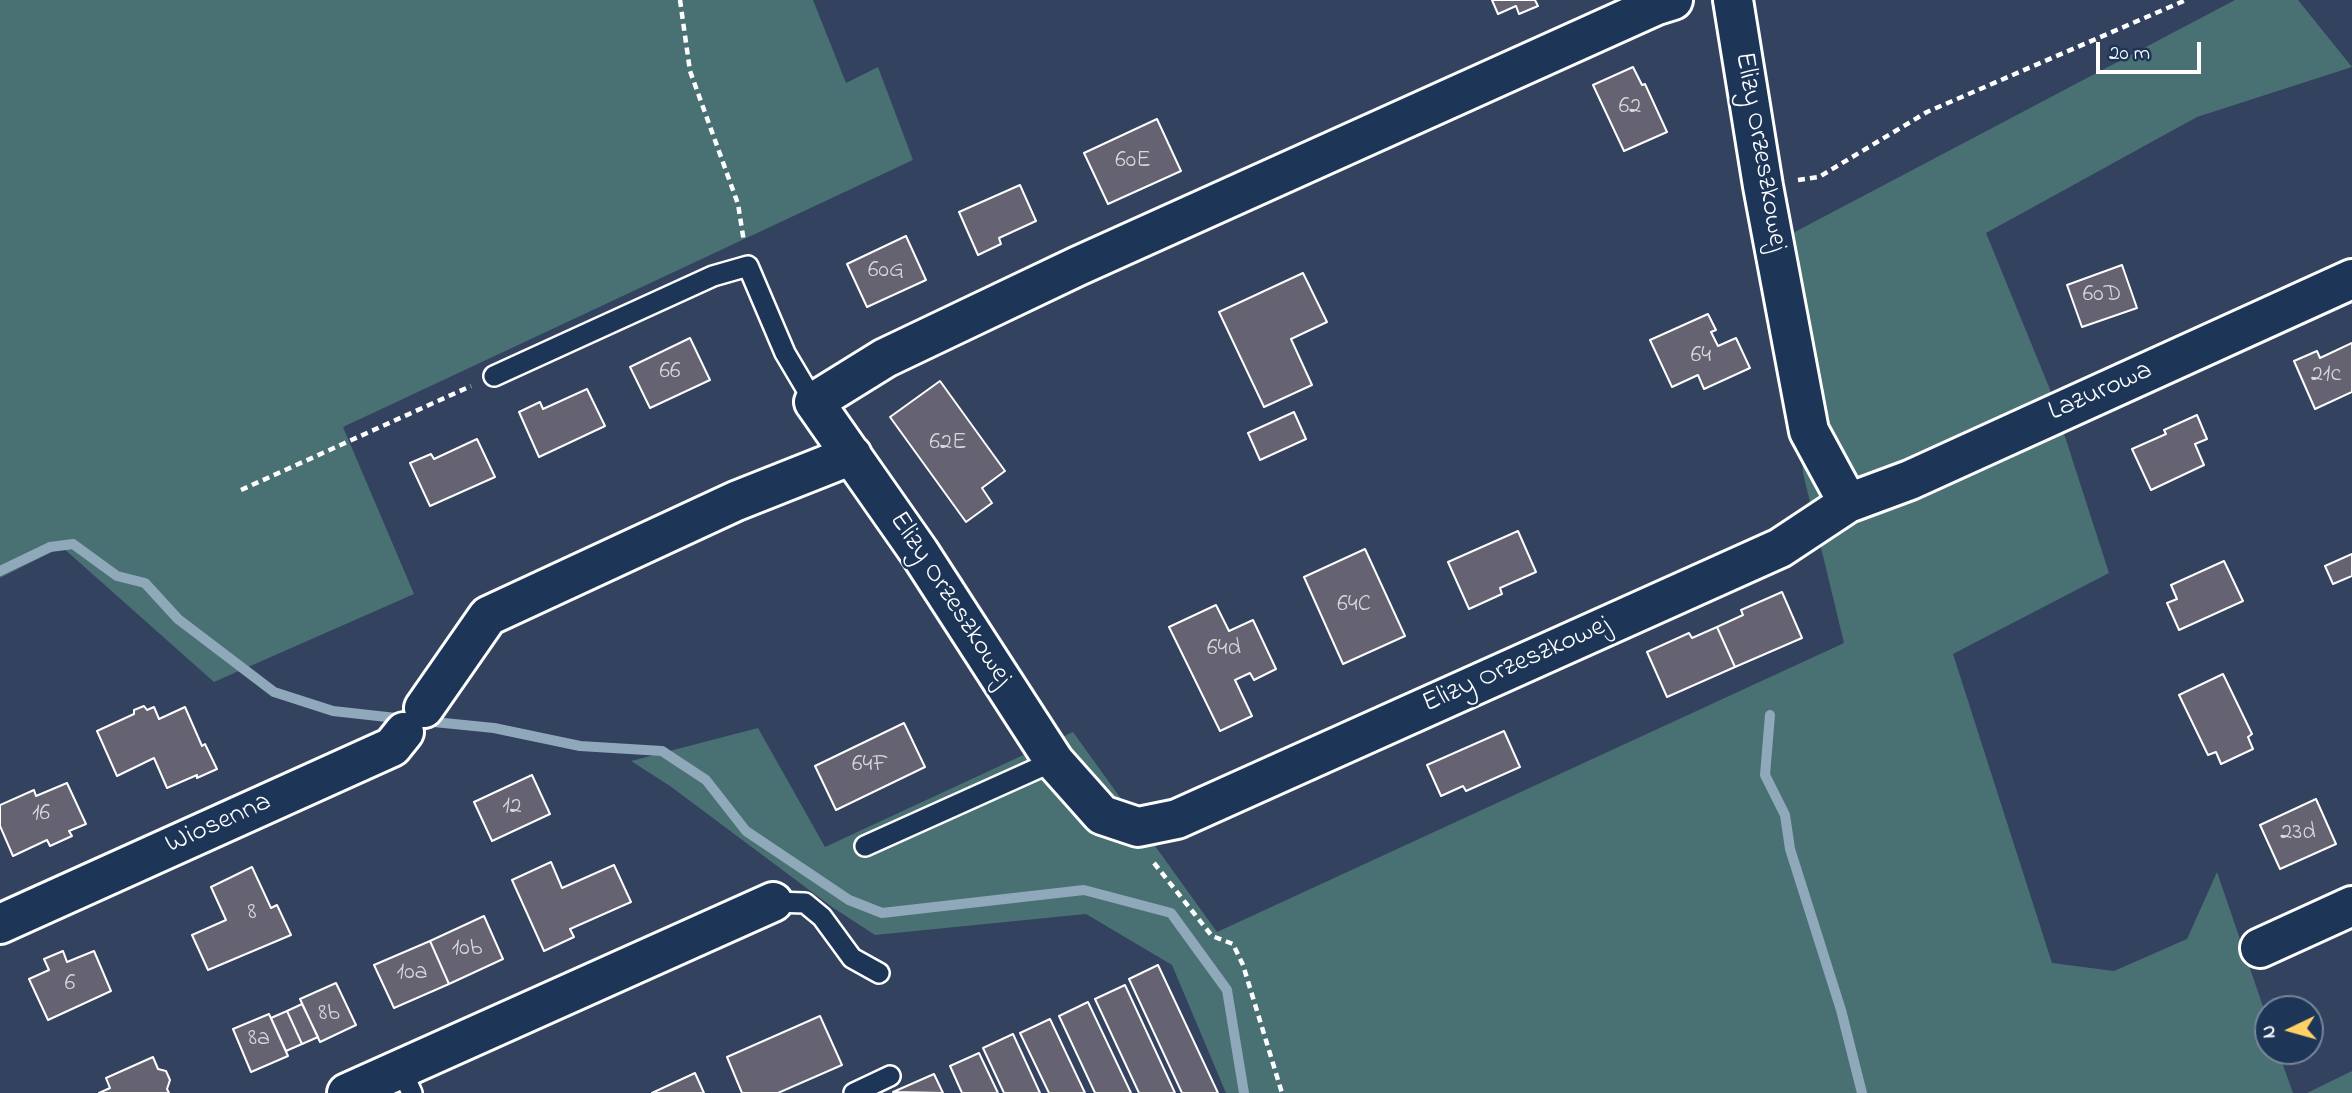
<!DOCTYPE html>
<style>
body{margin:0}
#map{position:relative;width:2352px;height:1093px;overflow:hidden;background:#33425f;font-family:"Indie Flower",sans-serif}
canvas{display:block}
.north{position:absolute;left:2254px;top:995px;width:70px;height:70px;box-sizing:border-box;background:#1d3557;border:2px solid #77869a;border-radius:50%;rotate:265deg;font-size:19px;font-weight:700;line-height:28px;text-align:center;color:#fff}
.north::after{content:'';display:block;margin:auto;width:24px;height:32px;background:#ffd166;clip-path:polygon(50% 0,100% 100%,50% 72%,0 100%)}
.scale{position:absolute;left:2096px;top:42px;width:105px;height:32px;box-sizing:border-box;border:4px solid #fff;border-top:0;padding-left:9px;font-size:21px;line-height:24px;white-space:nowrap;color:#fff;-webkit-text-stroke:5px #1d3557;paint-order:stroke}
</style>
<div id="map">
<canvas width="2352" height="1093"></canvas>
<div class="north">N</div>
<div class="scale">20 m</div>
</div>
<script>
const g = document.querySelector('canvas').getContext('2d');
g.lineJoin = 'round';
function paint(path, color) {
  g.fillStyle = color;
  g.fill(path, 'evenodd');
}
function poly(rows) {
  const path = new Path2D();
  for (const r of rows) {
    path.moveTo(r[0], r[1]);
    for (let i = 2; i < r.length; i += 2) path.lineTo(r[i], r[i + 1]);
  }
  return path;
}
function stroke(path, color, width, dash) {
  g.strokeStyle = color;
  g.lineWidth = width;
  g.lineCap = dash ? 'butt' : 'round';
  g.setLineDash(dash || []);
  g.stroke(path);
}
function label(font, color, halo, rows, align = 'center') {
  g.font = font + ' "Indie Flower",sans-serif';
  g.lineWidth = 5;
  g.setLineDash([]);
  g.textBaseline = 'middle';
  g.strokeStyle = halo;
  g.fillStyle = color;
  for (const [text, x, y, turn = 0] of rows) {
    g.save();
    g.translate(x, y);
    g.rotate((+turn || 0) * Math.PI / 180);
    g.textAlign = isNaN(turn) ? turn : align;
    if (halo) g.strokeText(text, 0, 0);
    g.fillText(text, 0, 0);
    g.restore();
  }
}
const green = poly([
 [0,0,813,0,846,83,878,67,913,160,343,427,414,594,214,682,62,547,0,578],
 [2235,0,2298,0,2352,67,2197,117,1986,233,2049,387,2109,573,1953,654,2052,963,2114,971,2187,939,2217,872,2268,1021,2268,1051,2278,1051,2293,1093,1226,1093,1172,965,1086,914,875,935,832,907,670,786,631,761,758,728,825,847,1073,732,1217,932,1844,643,1803,473,1791,234],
 [2352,1071,2352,1093,2307,1093]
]);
const stream = poly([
 [0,571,50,547,73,544,117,576,145,583,178,619,274,692,333,711,405,719],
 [1770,715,1765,775,1785,815,1790,849,1841,1010,1862,1093],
 [424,721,494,728,580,746,662,751,706,780,746,831,849,900,882,913,1084,890,1171,913,1227,990,1244,1093]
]);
const building = poly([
 [1492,0,1535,0,1538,6,1519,14,1516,6,1498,14,1492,0],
 [1633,67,1642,85,1645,84,1667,132,1624,151,1593,85,1633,67],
 [1157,119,1181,171,1108,204,1084,153,1157,119],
 [1020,185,1036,221,999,238,1001,244,978,255,959,212,1020,185],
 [906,236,926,280,867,307,847,264,906,236],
 [2122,265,2137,308,2082,327,2067,285,2122,265],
 [1303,273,1327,322,1291,339,1312,385,1264,407,1219,312,1303,273],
 [1708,314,1716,330,1711,332,1718,346,1736,338,1750,368,1704,389,1698,375,1672,387,1650,340,1708,314],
 [690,338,710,380,650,408,630,367,690,338],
 [2352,343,2352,392,2315,409,2294,361,2317,351,2320,358,2352,343],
 [940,381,1005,471,982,488,992,503,966,522,890,417,940,381],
 [587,389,605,426,539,457,519,412,540,402,543,409,587,389],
 [1294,412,1306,439,1260,460,1248,433,1294,412],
 [2197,415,2207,439,2195,444,2204,465,2151,490,2132,449,2166,434,2164,430,2197,415],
 [477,439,495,477,430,506,410,463,431,454,434,459,477,439],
 [1518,531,1536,572,1500,588,1502,594,1469,609,1448,562,1518,531],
 [1365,549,1405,636,1343,664,1304,577,1365,549],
 [2352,554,2352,576,2333,584,2325,566,2352,554],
 [2224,561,2243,601,2179,630,2167,603,2177,599,2171,585,2224,561],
 [1782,592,1802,638,1735,667,1717,627,1743,615,1741,610,1782,592],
 [1216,605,1229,631,1253,620,1276,669,1254,680,1250,673,1235,680,1252,716,1220,731,1169,627,1216,605],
 [1717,627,1735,667,1667,697,1647,652,1689,633,1692,638,1717,627],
 [2223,674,2252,734,2248,737,2253,749,2221,764,2216,752,2208,755,2179,695,2223,674],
 [144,706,147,710,154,707,159,719,185,707,202,746,205,744,217,769,197,778,197,775,167,788,154,758,117,776,97,731,134,714,134,710,144,706],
 [904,723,925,767,836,810,815,766,904,723],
 [1504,731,1520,767,1466,791,1463,786,1441,796,1427,765,1504,731],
 [532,775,550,814,492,841,474,802,532,775],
 [67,783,86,824,69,831,72,836,50,846,47,840,13,856,0,826,0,805,34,790,36,796,67,783],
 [2316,799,2336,844,2280,869,2260,825,2316,799],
 [551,862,562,888,614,865,631,902,570,929,574,937,544,951,512,880,551,862],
 [252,867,271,908,277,905,291,935,208,970,192,935,226,920,211,887,252,867],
 [484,916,503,959,449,984,430,941,484,916],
 [430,941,449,984,394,1008,374,965,430,941],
 [63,951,67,962,94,951,111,991,48,1020,29,979,49,970,44,959,63,951],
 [1158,965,1218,1093,1182,1093,1129,979,1158,965],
 [336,983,356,1025,320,1042,300,999,336,983],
 [1125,985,1175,1093,1139,1093,1095,999,1125,985],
 [1088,1002,1131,1093,1095,1093,1059,1016,1088,1002],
 [302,1004,318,1037,302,1044,287,1011,302,1004],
 [287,1011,302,1044,286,1051,271,1018,287,1011],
 [269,1014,288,1056,251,1072,233,1029,269,1014],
 [820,1016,842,1065,778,1093,742,1093,727,1057,820,1016],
 [1050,1019,1085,1093,1049,1093,1020,1033,1050,1019],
 [1013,1034,1040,1093,1004,1093,983,1048,1013,1034],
 [979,1053,998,1093,962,1093,950,1066,979,1053],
 [153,1057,158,1069,166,1071,170,1080,167,1089,169,1093,99,1093,110,1088,106,1078,153,1057],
 [695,1073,704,1093,652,1093,695,1073],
 [934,1074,943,1093,893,1092,934,1074]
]);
const path = poly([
 [680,0,690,71,738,204,744,242],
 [1798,180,1819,177,1927,112,2186,0],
 [241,490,471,386],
 [1154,863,1212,936,1233,944,1243,965,1282,1093]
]);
const service = poly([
 [494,376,713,276,748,266,785,353,814,402],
 [865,846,1054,761],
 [773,902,805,903,822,917,852,958,879,973],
 [401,1069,412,1093],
 [854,1093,890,1076]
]);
const minor = poly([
 [1673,0,1657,5,1078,266,885,358,814,402,919,552,1054,761,1102,815,1138,827,1177,819,1780,548,1848,503,1910,480,2352,279],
 [1733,0,1763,186,1809,431,1848,503],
 [424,708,488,616,736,501,852,455],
 [0,924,392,747,404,732],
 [2260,948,2352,906],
 [347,1093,773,902]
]);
const numberNames = [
 ["62",1630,108],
 ["60E",1133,162],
 ["60G",886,272],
 ["60D",2102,296],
 ["64",1701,357],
 ["66",670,373],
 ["21c",2326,376],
 ["62E",948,444],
 ["64C",1354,606],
 ["64d",1224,650],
 ["64F",870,766],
 ["12",512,808],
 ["16",41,815],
 ["23d",2298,834],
 ["8",252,914],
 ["10b",467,950],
 ["10a",412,974],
 ["6",70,985],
 ["8b",329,1015],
 ["8a",259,1040]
];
const streetNames = [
 ["Elizy Orzeszkowej",1759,152,80],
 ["Lazurowa",2101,393,-24],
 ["Elizy Orzeszkowej",949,600,57],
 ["Elizy Orzeszkowej",1517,666,-24],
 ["Wiosenna",219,825,-24]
];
paint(green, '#497073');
stroke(stream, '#8fa8ba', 10);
paint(building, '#656271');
stroke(building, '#fff', 2);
stroke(service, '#fff', 24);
stroke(minor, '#fff', 44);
stroke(path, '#fff', 4.5, [7, 5]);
stroke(service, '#1d3557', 19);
stroke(minor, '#1d3557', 38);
label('24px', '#d8d8dc', null, numberNames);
label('28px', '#fff', '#1d3557', streetNames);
</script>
